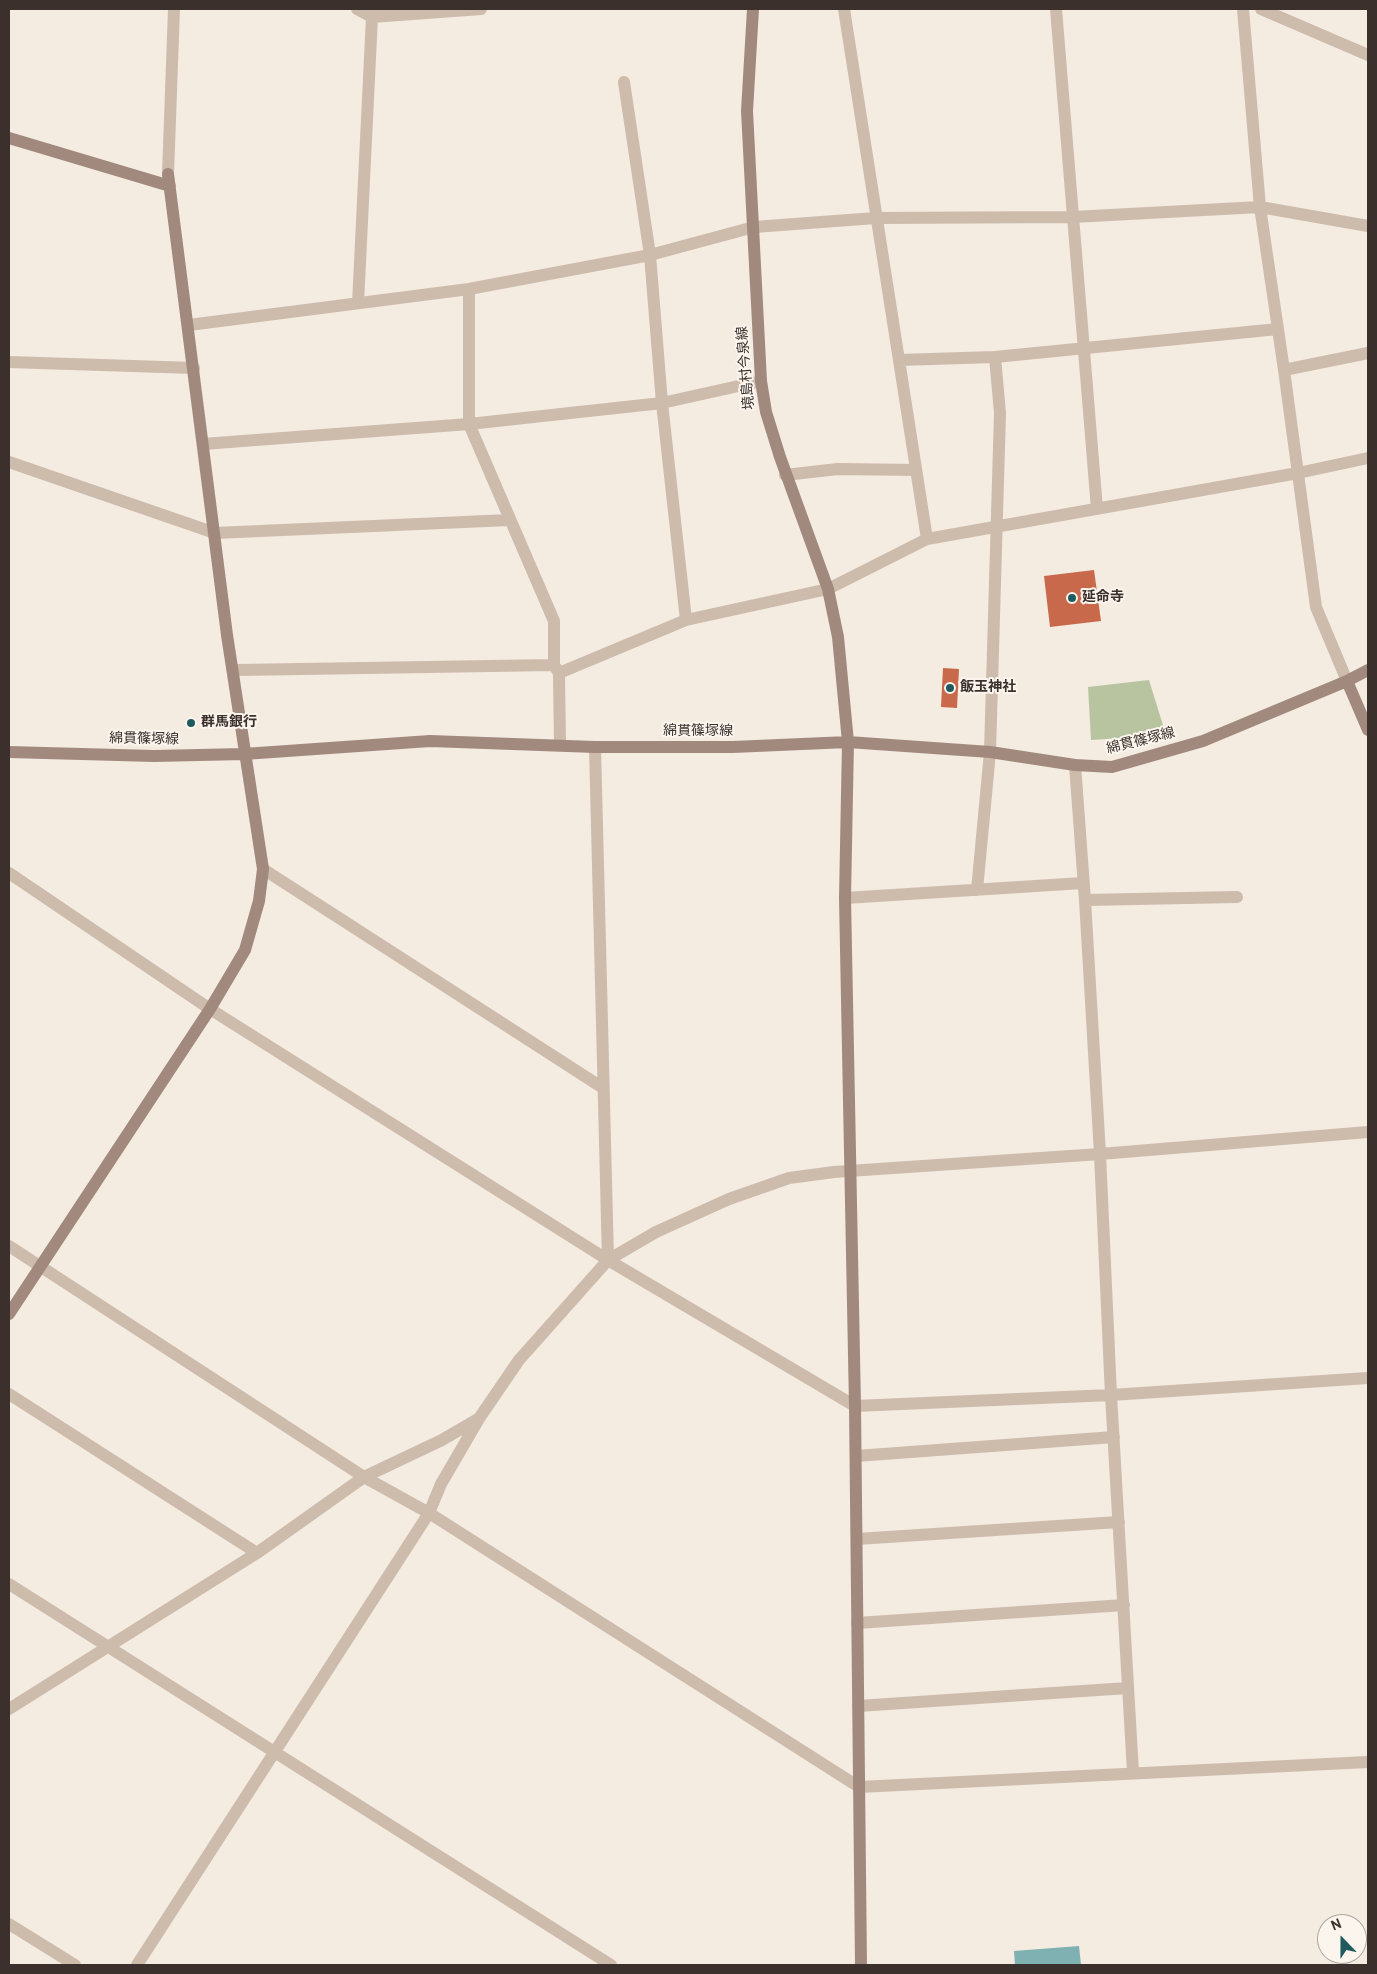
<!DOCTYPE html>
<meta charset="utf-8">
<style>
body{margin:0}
#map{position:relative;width:1377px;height:1974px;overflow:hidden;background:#f4ebe1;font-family:Overpass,sans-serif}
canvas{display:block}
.frame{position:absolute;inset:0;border:10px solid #3b302b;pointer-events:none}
.north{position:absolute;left:1317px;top:1914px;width:50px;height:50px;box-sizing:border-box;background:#fbf5ee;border:1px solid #aea6a0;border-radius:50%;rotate:338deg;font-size:14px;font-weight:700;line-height:20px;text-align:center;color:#3b302b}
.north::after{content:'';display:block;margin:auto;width:18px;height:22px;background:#1f5a5e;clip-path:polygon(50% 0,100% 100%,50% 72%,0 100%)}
</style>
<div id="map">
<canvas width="1377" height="1974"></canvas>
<div class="frame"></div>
<div class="north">N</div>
</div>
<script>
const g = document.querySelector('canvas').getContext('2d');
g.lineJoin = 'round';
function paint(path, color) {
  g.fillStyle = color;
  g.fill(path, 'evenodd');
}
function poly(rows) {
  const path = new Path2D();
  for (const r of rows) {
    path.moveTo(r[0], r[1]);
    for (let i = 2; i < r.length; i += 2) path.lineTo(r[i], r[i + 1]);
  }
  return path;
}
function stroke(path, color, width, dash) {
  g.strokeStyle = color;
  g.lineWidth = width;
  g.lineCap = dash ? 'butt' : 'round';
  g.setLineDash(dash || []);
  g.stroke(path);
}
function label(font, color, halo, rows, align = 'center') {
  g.font = font + ' Overpass,"Noto Sans JP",sans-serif';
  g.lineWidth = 4;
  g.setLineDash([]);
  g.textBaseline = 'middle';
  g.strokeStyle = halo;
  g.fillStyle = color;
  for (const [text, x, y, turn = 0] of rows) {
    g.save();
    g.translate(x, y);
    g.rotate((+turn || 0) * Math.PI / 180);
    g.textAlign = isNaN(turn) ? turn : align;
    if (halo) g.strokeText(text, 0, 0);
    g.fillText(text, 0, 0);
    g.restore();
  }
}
const green = poly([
 [1149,680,1166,735,1091,740,1088,687]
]);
const water = poly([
 [1079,1946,1081,1965,1015,1965,1014,1951]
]);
const building = poly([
 [1094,570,1101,621,1050,627,1044,576],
 [943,668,959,669,957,708,941,707]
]);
const street = poly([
 [357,9,372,17,481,9],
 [844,9,927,539],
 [1056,9,1097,509],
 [1243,9,1260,207,1284,370,1316,607,1347,681],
 [1261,9,1368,55],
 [624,82,650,255,662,403,686,620],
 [168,174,174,9],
 [469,289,469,424,554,621,554,665,559,673,560,745],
 [358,303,372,17,377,9],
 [189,325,469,289,650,255,754,227,876,218,1073,217,1260,207,1368,226],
 [899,360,995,357,1278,329],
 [9,362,194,368],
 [1284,370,1368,353],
 [203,444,469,424,662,403,761,381],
 [9,462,215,533,509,520],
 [785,475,838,469,916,470],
 [238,670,554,665],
 [559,673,686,620,828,589,927,539,1298,473,1368,458],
 [595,747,608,1260],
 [1075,765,1085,900,1100,1154,1111,1395,1133,1772],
 [263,869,603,1088],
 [9,873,210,1009,608,1260,855,1406,1111,1395,1368,1378],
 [977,890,990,752,1000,413,995,357],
 [845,898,1083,883],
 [1085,900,1237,897],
 [9,1246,364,1477,429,1513,859,1787,1368,1762],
 [9,1394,257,1553],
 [856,1456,1114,1437],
 [857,1539,1119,1522],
 [9,1584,611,1965],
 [857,1623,1124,1605],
 [858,1706,1128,1688],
 [9,1709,257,1553,364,1477,442,1440,478,1419],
 [9,1924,75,1965],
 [137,1965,429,1513,441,1484,480,1417,519,1360,608,1260,656,1232,729,1199,789,1178,834,1172,1100,1154,1368,1132]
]);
const secondary = poly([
 [753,9,747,111,761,381,766,412,780,457,828,589,838,637,848,742,845,898,855,1406,861,1965],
 [9,138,170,186],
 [1347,681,1368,730],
 [9,752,154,756,244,754,430,741,595,747,733,747,848,742,990,752,1075,765,1112,767,1203,741,1347,681,1368,670],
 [9,1314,210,1009,245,950,259,901,263,869,227,635,168,174]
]);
const markers = [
 [1072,598,5,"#1f5a5e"],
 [950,688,5,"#1f5a5e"],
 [191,723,5,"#1f5a5e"]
];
const streetNames = [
 ["境島村今泉線",747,368,-95],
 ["綿貫篠塚線",698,732],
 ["綿貫篠塚線",144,740,1],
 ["綿貫篠塚線",1141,742,-14]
];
const poiNames = [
 ["延命寺",1082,598],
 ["飯玉神社",960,688],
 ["群馬銀行",201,723]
];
paint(green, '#b8c4a0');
paint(water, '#7fb0b2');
paint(building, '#c8694b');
stroke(street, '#cdbbac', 12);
stroke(secondary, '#a18a7d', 12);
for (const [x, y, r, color] of markers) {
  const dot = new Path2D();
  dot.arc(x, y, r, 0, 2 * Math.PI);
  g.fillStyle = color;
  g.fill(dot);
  stroke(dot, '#fbf5ee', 2);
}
label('14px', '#3b302b', '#fbf5ee', streetNames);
label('bold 14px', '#3b302b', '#fbf5ee', poiNames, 'left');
</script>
